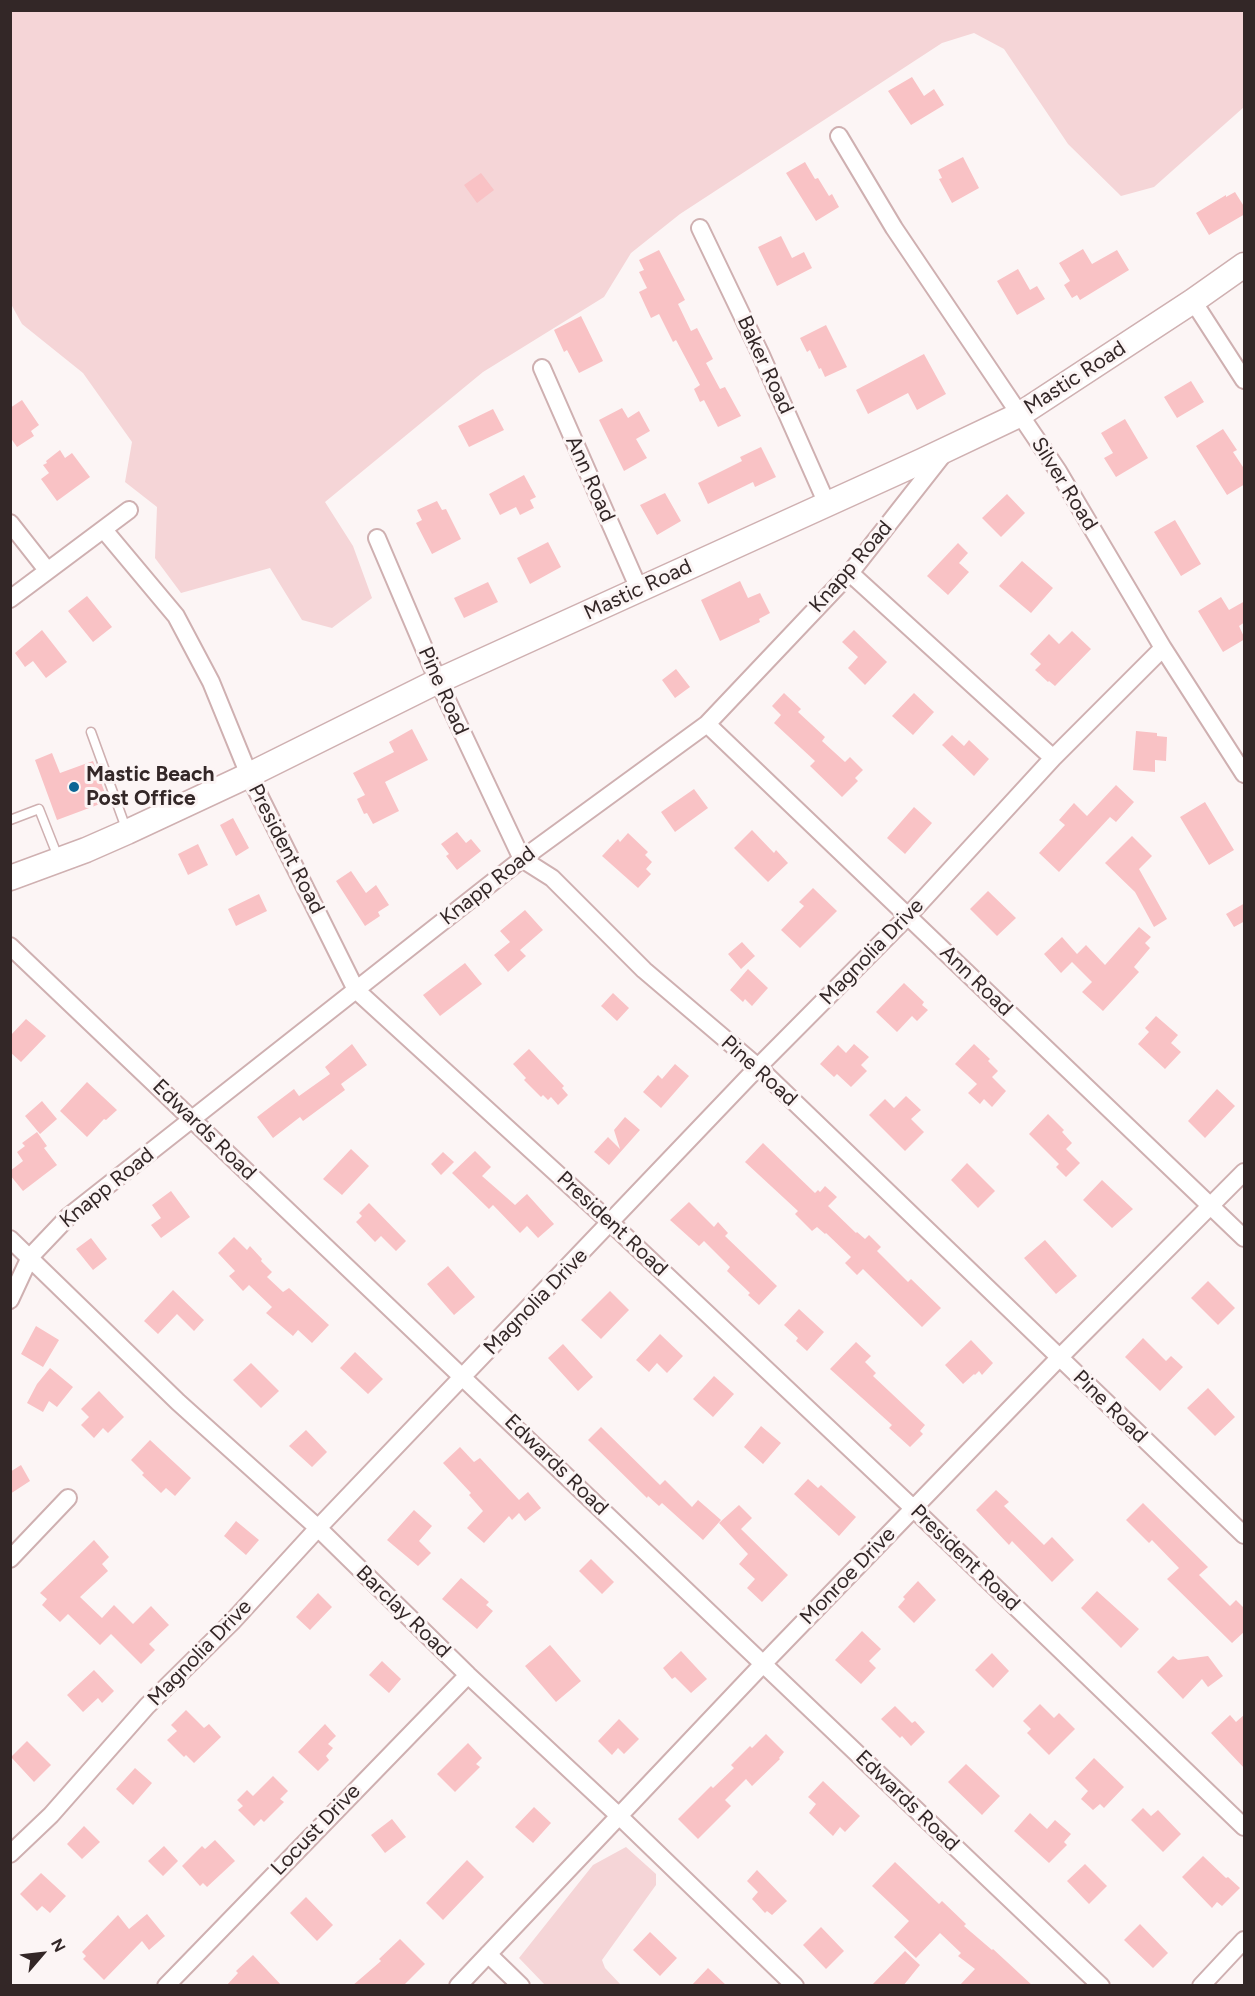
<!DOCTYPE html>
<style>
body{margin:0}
#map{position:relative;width:1255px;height:1996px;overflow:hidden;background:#fcf5f5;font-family:Figtree,sans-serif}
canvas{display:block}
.frame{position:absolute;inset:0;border:12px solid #332727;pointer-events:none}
.north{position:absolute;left:12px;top:1924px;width:60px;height:60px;-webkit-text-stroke:4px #fcf5f5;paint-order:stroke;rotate:62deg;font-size:16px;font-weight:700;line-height:24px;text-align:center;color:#332727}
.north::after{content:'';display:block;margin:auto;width:21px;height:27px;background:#332727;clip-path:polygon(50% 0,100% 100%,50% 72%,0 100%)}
</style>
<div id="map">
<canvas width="1255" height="1996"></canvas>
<div class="frame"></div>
<div class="north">N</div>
</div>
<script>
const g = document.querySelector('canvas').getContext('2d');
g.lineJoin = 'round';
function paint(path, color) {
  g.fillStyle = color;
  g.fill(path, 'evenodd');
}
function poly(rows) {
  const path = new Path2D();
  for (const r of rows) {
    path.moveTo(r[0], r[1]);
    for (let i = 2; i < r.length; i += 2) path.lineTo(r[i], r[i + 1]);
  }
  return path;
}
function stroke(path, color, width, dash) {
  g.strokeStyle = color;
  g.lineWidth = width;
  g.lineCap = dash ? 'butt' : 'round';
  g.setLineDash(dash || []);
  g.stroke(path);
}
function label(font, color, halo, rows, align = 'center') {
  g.font = font + ' Figtree,sans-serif';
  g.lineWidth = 6;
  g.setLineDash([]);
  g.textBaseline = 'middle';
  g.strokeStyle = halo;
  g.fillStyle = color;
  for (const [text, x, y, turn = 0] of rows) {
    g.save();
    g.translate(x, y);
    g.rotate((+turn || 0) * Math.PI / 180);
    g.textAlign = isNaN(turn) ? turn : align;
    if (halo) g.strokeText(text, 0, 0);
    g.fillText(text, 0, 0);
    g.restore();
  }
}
const green = poly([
 [10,11,1244,11,1244,107,1154,187,1121,196,1068,144,1004,49,974,33,942,43,680,214,631,253,604,297,483,372,325,502,353,546,372,598,332,628,302,620,270,568,181,593,155,558,157,507,125,482,132,442,83,373,22,324,11,304],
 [626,1847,656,1874,656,1885,602,1960,605,1968,621,1985,545,1985,519,1958,593,1865]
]);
const building = poly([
 [912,77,924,96,934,89,944,105,911,125,888,91],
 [963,157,979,188,952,203,939,179,942,178,938,170],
 [805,162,815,179,818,178,829,196,832,194,839,207,816,221,786,173],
 [481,173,494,190,477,203,464,185],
 [1235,192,1245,208,1245,214,1209,235,1196,213,1226,195,1226,197],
 [781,236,792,258,804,252,812,268,777,286,758,247],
 [1083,249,1092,264,1117,250,1129,270,1080,300,1077,295,1072,298,1064,285,1070,281,1059,263],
 [659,250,685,300,678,304,691,331,697,328,713,359,706,363,720,389,725,387,741,416,718,427,704,400,700,402,694,389,700,385,676,340,673,342,659,314,651,318,639,292,647,288,639,272,644,270,639,260],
 [1018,269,1030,290,1037,286,1045,299,1017,315,997,281],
 [581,316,603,361,579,373,567,350,564,352,554,330],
 [826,325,847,367,825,377,821,368,819,369,810,350,807,352,800,338],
 [924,354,946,394,917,410,908,393,868,414,856,390],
 [1191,381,1204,402,1177,418,1164,397],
 [22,400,39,425,31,431,34,436,17,447,10,437,10,408],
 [622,408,628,418,639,411,650,431,636,439,647,458,624,471,599,420],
 [493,409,504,430,469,447,458,426],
 [1125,419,1148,458,1116,477,1104,458,1113,453,1101,433],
 [1223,429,1237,450,1233,452,1245,470,1245,484,1227,495,1196,446],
 [761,447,776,477,755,487,753,482,708,504,698,483,742,461,740,457],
 [60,450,65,458,72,453,90,477,57,501,41,479,49,473,43,465,47,463,46,461],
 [524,475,536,497,530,500,534,508,520,515,516,507,500,515,489,494],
 [665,493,681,521,657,535,640,505],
 [1007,494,1025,513,1001,537,982,518],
 [437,501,442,510,446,509,461,539,432,554,416,523,422,520,417,510],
 [1175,520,1201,564,1181,576,1154,532],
 [548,542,561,567,530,584,517,558],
 [958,543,968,553,959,563,969,572,948,595,927,576],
 [1022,561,1053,588,1031,613,999,586],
 [740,581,748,598,760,593,770,613,759,619,760,622,720,641,701,600],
 [488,582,498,602,464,618,454,598],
 [87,596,112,627,93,642,68,611],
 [1221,597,1229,610,1245,601,1245,622,1239,626,1245,639,1223,652,1198,611],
 [42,630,67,662,46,678,33,661,25,667,15,653],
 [854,630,887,662,865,685,848,668,858,657,842,642],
 [1072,631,1091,649,1055,686,1049,681,1048,682,1035,670,1041,664,1030,654,1049,634,1059,644],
 [676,669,690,687,675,698,662,680],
 [784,693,801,709,798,712,825,737,822,741,845,762,850,757,863,770,855,778,858,781,842,797,810,766,815,761,774,723,781,715,772,706],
 [914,693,934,712,913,735,892,716],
 [412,729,428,760,385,782,399,811,373,824,367,813,364,814,357,799,365,795,353,773,394,752,389,742],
 [1136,731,1157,733,1157,736,1167,737,1166,761,1155,760,1155,772,1133,770],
 [952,735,964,746,969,740,989,759,974,776,942,745],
 [52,753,60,773,93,761,108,801,57,820,35,760],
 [1116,785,1134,802,1116,822,1110,817,1059,872,1039,853,1065,825,1059,820,1074,803,1087,816],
 [694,789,708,808,675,832,661,812],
 [1205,802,1234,850,1209,865,1180,817],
 [914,807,932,823,905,854,887,838],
 [233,818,249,848,236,856,220,825],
 [752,830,774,853,776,850,788,863,768,882,734,848],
 [457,832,466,843,471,839,481,851,457,870,446,856,449,854,441,844],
 [628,833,648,852,645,855,652,862,646,869,651,874,638,888,602,856,618,839,620,842],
 [1132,836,1152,856,1139,869,1167,919,1154,927,1135,892,1105,863],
 [198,844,208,865,188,875,178,854],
 [351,871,366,893,376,885,389,905,378,912,380,916,365,926,336,881],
 [813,888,837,911,800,948,781,930,804,906,799,902],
 [988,891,1016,918,997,936,970,909],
 [259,894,267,911,236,926,228,909],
 [1245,903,1245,921,1234,927,1226,914],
 [525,910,543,930,520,950,526,956,508,972,494,955,510,942,500,931],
 [1139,927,1151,937,1145,943,1150,948,1134,967,1139,972,1103,1011,1082,992,1092,982,1072,962,1061,973,1044,954,1062,937,1077,954,1086,945,1105,965],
 [742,942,755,956,741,969,728,954],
 [465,963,482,984,440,1016,423,995],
 [748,969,768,988,752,1006,745,999,743,1002,730,990],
 [904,983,924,1002,922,1005,928,1010,917,1021,912,1016,897,1032,876,1012],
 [613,993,629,1008,617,1021,601,1006],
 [1156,1016,1178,1035,1171,1043,1181,1052,1165,1069,1138,1044,1149,1032,1145,1028],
 [26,1019,46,1036,21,1062,10,1052,10,1036],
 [352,1044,367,1065,341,1084,345,1090,303,1121,300,1117,273,1138,257,1117,294,1089,299,1096,330,1074,325,1067],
 [854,1044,869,1057,861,1065,867,1071,851,1087,837,1074,834,1077,820,1064,838,1045,846,1053],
 [974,1044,990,1059,988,1061,998,1071,992,1077,1006,1091,992,1107,984,1099,980,1104,968,1093,977,1084,955,1064],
 [529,1049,564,1086,562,1088,568,1095,558,1105,551,1097,548,1100,543,1095,541,1097,524,1080,526,1078,513,1064],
 [675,1064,689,1076,661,1108,643,1092,658,1075,662,1079],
 [87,1082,117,1110,106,1120,104,1119,87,1137,60,1111],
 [1217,1089,1235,1106,1205,1138,1188,1121],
 [906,1096,921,1110,911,1119,924,1132,905,1151,869,1115,885,1099,894,1108],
 [42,1101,57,1119,40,1134,25,1116],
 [1048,1114,1064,1130,1062,1132,1072,1143,1066,1149,1080,1163,1066,1177,1056,1167,1059,1164,1029,1134],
 [625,1117,640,1130,609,1165,594,1152,608,1137,620,1149,614,1130],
 [37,1132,47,1146,44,1148,57,1165,23,1191,10,1175,10,1171,23,1161,17,1152,25,1146,22,1143],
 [763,1143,815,1193,818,1190,820,1192,825,1186,837,1197,828,1206,856,1233,857,1232,865,1239,869,1235,881,1247,877,1251,908,1282,911,1279,941,1308,922,1327,863,1269,857,1275,845,1263,851,1257,826,1233,825,1234,817,1227,812,1231,795,1214,798,1211,745,1162],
 [351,1149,369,1166,342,1195,323,1179],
 [475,1151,491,1167,482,1176,515,1205,527,1194,554,1224,538,1238,527,1226,520,1233,493,1205,489,1209,452,1173],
 [443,1152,454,1162,441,1175,431,1164],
 [967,1163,995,1191,978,1208,951,1180],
 [1102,1180,1133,1209,1112,1228,1083,1200],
 [171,1191,190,1217,161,1238,151,1225,161,1218,152,1205],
 [689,1202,714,1227,718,1222,728,1233,725,1236,777,1286,759,1305,748,1295,750,1293,727,1271,730,1267,704,1241,699,1246,670,1220],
 [369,1203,406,1241,396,1251,381,1236,375,1242,356,1222,362,1216,359,1213],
 [234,1237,247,1250,250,1246,262,1259,261,1261,272,1272,267,1277,283,1292,289,1288,329,1325,312,1343,298,1330,293,1336,266,1313,272,1307,249,1285,243,1291,229,1276,235,1271,218,1253],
 [91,1238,107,1259,93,1270,76,1249],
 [1045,1240,1077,1276,1056,1294,1024,1258],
 [448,1266,475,1297,454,1315,427,1284],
 [1208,1281,1235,1308,1218,1325,1191,1298],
 [173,1290,204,1320,194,1331,177,1314,158,1334,144,1321],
 [610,1291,629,1310,601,1339,581,1320],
 [799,1309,824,1332,807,1351,796,1341,798,1338,784,1325],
 [36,1326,59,1340,43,1367,21,1354],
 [660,1334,683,1356,667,1373,657,1363,649,1372,636,1360],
 [1143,1338,1166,1361,1171,1356,1183,1367,1160,1391,1125,1357],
 [971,1340,993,1363,982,1375,979,1371,975,1375,974,1374,963,1384,945,1365],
 [856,1342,871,1356,865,1362,876,1373,873,1376,925,1425,920,1431,923,1434,910,1447,889,1428,892,1425,830,1369],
 [563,1344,593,1377,578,1391,548,1358],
 [355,1352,383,1379,368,1394,340,1368],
 [251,1363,279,1391,261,1408,233,1380],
 [50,1368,73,1387,57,1407,49,1401,43,1412,27,1403,37,1384],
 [714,1376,734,1394,713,1417,693,1399],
 [1208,1388,1235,1417,1215,1436,1187,1408],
 [99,1391,124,1417,108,1433,103,1428,94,1438,81,1425,89,1417,81,1409],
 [761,1426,781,1443,763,1464,744,1447],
 [601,1427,660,1485,665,1480,692,1507,698,1500,721,1520,703,1540,662,1503,659,1506,648,1496,647,1498,588,1440],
 [306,1430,327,1452,312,1467,289,1446],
 [150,1440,191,1478,175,1496,166,1488,161,1493,142,1475,144,1473,131,1460],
 [460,1447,474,1462,480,1458,519,1500,528,1492,541,1508,525,1521,519,1513,512,1520,509,1516,484,1543,467,1528,483,1511,469,1495,471,1493,443,1463],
 [21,1465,30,1481,10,1494,10,1472],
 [808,1479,818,1488,821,1485,856,1517,839,1536,794,1494],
 [996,1490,1009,1502,1004,1506,1044,1545,1052,1537,1074,1560,1052,1582,1012,1541,1009,1545,976,1510],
 [1143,1503,1208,1567,1199,1575,1230,1606,1236,1600,1245,1609,1245,1631,1232,1643,1167,1579,1179,1568,1152,1540,1149,1543,1126,1520],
 [739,1505,752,1518,741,1529,788,1575,762,1602,747,1588,755,1579,739,1564,748,1554,719,1523],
 [414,1510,432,1526,419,1541,431,1553,418,1566,387,1540],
 [236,1521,259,1540,246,1555,224,1536],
 [94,1540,109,1557,102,1564,108,1571,80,1597,102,1618,114,1605,133,1624,151,1606,169,1625,149,1644,155,1650,141,1664,111,1634,100,1645,68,1614,60,1622,42,1605,47,1599,40,1593],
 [591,1559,614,1582,602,1594,579,1571],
 [461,1578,489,1602,486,1605,493,1611,477,1629,442,1599],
 [918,1581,936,1600,914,1623,898,1607,905,1599,903,1597],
 [1097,1591,1139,1629,1121,1648,1081,1608],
 [318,1593,332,1607,310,1630,296,1617],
 [862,1631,881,1649,869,1661,876,1668,861,1684,835,1660],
 [550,1645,581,1681,556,1702,525,1666],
 [681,1651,707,1679,691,1693,675,1677,672,1679,663,1668],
 [992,1653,1009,1671,993,1688,975,1670],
 [1173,1656,1178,1660,1208,1656,1223,1676,1208,1687,1202,1679,1183,1699,1157,1672],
 [382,1661,401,1679,389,1693,369,1675],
 [94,1670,114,1691,102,1703,98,1698,83,1712,67,1695],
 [1040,1704,1054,1718,1059,1713,1075,1729,1049,1755,1027,1733,1031,1729,1023,1721],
 [895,1706,912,1723,915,1721,925,1732,911,1746,902,1736,900,1738,881,1719],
 [186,1710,204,1728,209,1724,221,1737,194,1763,186,1755,184,1757,167,1740,177,1731,171,1725],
 [1245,1714,1245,1769,1211,1733,1230,1715,1236,1722],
 [619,1719,639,1739,624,1754,618,1748,612,1755,598,1741],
 [325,1724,336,1736,328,1744,333,1748,326,1756,329,1760,318,1771,298,1752],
 [766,1734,784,1752,779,1758,780,1759,752,1786,746,1779,725,1800,731,1806,698,1839,678,1819,711,1786,713,1788,734,1768,731,1765,750,1746,752,1748],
 [27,1741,51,1765,34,1782,11,1757],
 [468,1743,482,1758,476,1764,480,1767,455,1792,437,1774],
 [1094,1758,1124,1787,1104,1808,1100,1804,1093,1810,1081,1799,1088,1791,1075,1778],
 [966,1764,1000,1796,982,1815,948,1782],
 [135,1768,152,1783,133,1805,116,1789],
 [273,1776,288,1791,280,1799,284,1802,264,1822,261,1819,254,1826,238,1810,243,1806,237,1800,247,1790,253,1796],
 [823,1781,860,1816,845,1832,840,1827,833,1836,809,1813,816,1804,808,1797],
 [534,1807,551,1823,533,1843,515,1827],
 [1143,1808,1151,1816,1158,1810,1181,1834,1163,1852,1131,1820],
 [1030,1813,1047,1829,1055,1820,1071,1834,1064,1842,1067,1845,1049,1863,1014,1831],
 [392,1819,406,1837,385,1853,371,1835],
 [84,1826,100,1842,82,1859,67,1844],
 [215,1840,235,1861,207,1887,203,1883,200,1886,182,1866,202,1846,205,1849],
 [164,1846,178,1861,163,1876,148,1861],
 [1203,1856,1226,1878,1228,1877,1240,1888,1222,1906,1217,1902,1212,1908,1182,1877],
 [467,1860,484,1877,443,1920,426,1903],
 [895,1862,939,1904,942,1901,966,1924,964,1926,992,1950,993,1949,1033,1986,959,1986,975,1969,958,1956,961,1953,940,1933,916,1958,894,1937,909,1921,872,1886],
 [1085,1864,1107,1886,1089,1904,1067,1881],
 [757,1870,787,1901,772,1915,767,1911,765,1913,752,1899,758,1892,747,1881],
 [41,1873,66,1896,50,1913,42,1906,37,1911,20,1894],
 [306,1897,333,1925,317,1941,290,1913],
 [147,1914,165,1936,149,1950,142,1941,104,1980,83,1959,86,1956,82,1952,118,1915,129,1929],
 [1140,1924,1168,1953,1153,1968,1124,1940],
 [821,1927,844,1951,826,1969,803,1945],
 [650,1932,677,1958,660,1976,633,1950],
 [400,1939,425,1964,403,1986,352,1986,381,1961,379,1959],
 [905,1951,920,1965,903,1986,871,1986],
 [253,1955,282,1986,226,1986,238,1973,236,1971],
 [708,1968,727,1986,691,1986]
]);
const service = poly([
 [91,732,127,831],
 [10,820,39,809,58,857]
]);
const minor = poly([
 [839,136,894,228,1058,471,1163,648,1244,774],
 [700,228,761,355,827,504],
 [1193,301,1244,380],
 [542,368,639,589],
 [10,523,47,570],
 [104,530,176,616,211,682,249,775,356,990,611,1223,914,1509,1244,1827],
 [377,538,438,681,522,859,552,878,644,970,758,1067,1244,1535],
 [850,573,1053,758],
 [10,599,129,510],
 [707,724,1244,1238],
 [10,946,1101,1986],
 [10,1239,178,1402,318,1528,468,1675,618,1815,795,1986],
 [10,1300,30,1257,69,1216,522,859,707,724,850,573,945,452],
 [10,1559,68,1498],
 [10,1854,51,1815,147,1706,232,1622,318,1528,758,1067,908,916,1053,758,1163,648],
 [488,1954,521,1986],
 [166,1986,468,1675],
 [458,1986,763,1664,1059,1358,1244,1172],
 [1201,1986,1244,1940]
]);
const secondary = poly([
 [10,878,86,850,127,832,249,775,438,681,922,461,1019,415,1193,301,1244,265]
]);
const markers = [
 [74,787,6,"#0a6595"]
];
const streetNames = [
 ["Baker Road",765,365,65],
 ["Mastic Road",1075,378,-33],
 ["Ann Road",590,479,66],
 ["Silver Road",1064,484,58],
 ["Knapp Road",851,567,-49],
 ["Mastic Road",638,590,-25],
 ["Pine Road",443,691,66],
 ["President Road",286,849,63],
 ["Knapp Road",488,886,-38],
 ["Magnolia Drive",872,952,-46],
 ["Ann Road",976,981,44],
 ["Pine Road",759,1071,42],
 ["Edwards Road",204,1130,44],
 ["Knapp Road",107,1188,-39],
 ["President Road",612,1224,43],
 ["Magnolia Drive",536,1302,-46],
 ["Pine Road",1110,1407,44],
 ["Edwards Road",556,1465,44],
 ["President Road",965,1558,44],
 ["Monroe Drive",848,1576,-46],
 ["Barclay Road",403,1612,44],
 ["Magnolia Drive",200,1653,-46],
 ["Edwards Road",907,1801,44],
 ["Locust Drive",316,1830,-46]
];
const poiNames = [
 ["Mastic Beach",86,775],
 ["Post Office",86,799]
];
paint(green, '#f5d5d7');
paint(building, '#f9c2c5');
stroke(service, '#cfb0b1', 11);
stroke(minor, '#cfb0b1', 20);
stroke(secondary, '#cfb0b1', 27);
stroke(service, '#fff', 8);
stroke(minor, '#fff', 16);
stroke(secondary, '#fff', 24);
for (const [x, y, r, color] of markers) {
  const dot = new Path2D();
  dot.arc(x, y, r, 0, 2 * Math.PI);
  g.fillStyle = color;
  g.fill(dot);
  stroke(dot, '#fcf5f5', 2);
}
label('21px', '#332727', '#fcf5f5', streetNames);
label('bold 21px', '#332727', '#fcf5f5', poiNames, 'left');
</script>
